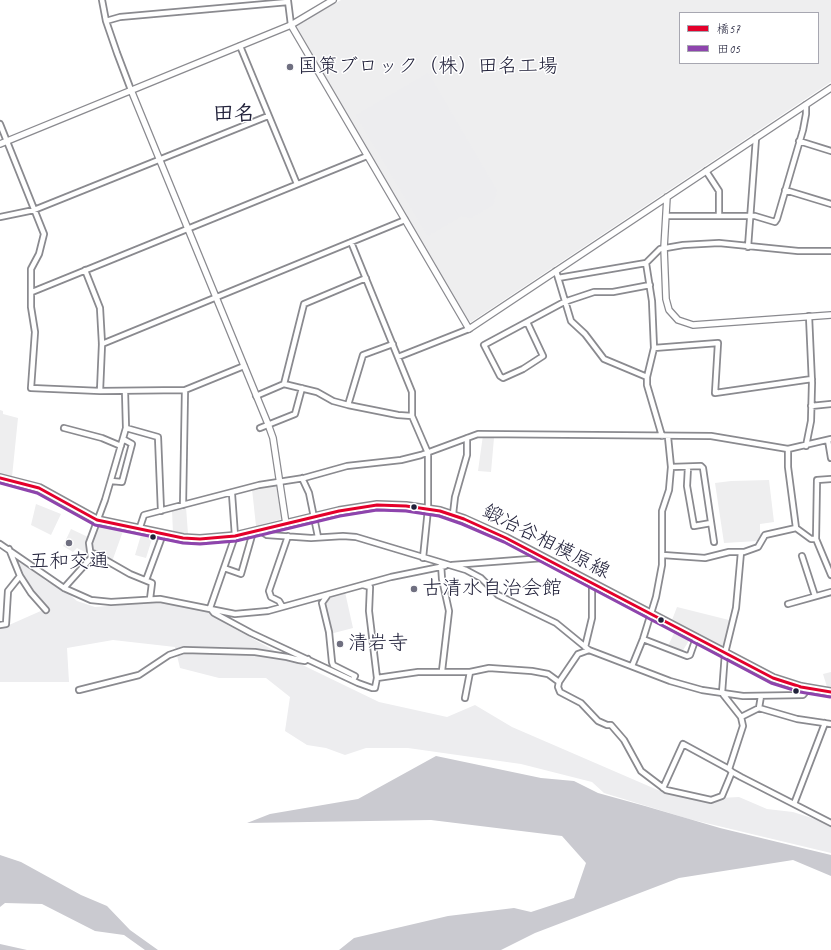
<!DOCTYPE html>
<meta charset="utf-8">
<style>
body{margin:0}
#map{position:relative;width:831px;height:950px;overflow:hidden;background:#fff;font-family:Caveat,"Klee One",sans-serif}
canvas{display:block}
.legend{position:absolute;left:679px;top:12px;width:140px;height:52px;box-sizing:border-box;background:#fff;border:1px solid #a7a7b1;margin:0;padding:5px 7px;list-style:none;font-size:12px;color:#22223b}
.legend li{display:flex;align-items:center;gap:8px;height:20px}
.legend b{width:20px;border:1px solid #a7a7b1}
</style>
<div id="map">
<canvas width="831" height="950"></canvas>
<ul class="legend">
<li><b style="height:5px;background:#e4002b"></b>橋57</li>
<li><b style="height:5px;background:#8e44ad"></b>田05</li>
</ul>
</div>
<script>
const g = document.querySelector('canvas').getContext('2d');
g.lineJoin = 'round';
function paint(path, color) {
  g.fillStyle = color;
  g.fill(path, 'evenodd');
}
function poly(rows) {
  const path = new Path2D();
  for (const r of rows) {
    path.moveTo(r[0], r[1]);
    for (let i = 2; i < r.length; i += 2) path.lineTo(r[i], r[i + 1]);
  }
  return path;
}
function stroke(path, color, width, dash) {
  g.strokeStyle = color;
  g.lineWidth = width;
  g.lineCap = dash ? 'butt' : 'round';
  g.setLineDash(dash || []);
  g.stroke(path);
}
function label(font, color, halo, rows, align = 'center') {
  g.font = font + ' Caveat,"Klee One",sans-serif';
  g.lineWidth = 3;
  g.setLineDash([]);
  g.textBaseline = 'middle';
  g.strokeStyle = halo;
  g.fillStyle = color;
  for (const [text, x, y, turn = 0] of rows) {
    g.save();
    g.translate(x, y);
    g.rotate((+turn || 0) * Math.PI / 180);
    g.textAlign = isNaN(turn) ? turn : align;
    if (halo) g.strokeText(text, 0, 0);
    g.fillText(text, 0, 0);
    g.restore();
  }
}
const built = poly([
 [341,0,831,0,831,82,471,322,468,320,429,257,296,29,297,25],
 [680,13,818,13,818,63,680,63],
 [0,410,3,411,3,414,18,418,12,477,0,474],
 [483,435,492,435,494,438,491,472,478,471],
 [769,480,774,522,760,524,760,533,762,535,758,541,724,543,715,483,731,481],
 [276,485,282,519,256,526,252,489],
 [36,504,61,514,51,535,31,525],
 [186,507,188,534,173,533,172,510],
 [99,525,123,531,113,559,110,560,93,550,92,541,97,526],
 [71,529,88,537,87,553,77,548,73,552,63,546],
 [141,535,152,539,146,558,135,555],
 [677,607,729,620,730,622,725,646,723,647,672,620],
 [675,631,690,639,682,652,668,646],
 [831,672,831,687,827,687,823,674]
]);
const green = poly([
 [428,73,497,191,493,205,471,218,462,216,428,236,356,115],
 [16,556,46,581,63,589,77,601,95,607,135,604,152,600,209,610,226,624,286,657,379,702,447,717,475,705,512,727,667,794,671,793,711,802,720,798,739,797,767,809,793,812,821,821,831,827,831,853,689,819,604,793,592,782,521,764,408,748,366,748,345,755,326,748,307,745,285,731,290,697,266,678,219,678,180,668,175,647,113,640,67,648,69,682,0,682,0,629,43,610,27,588],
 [345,592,353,628,330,634,323,605,325,601,330,596]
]);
const water = poly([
 [436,756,541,778,574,781,598,793,645,806,720,828,831,855,831,876,793,860,679,878,535,933,501,950,339,950,354,938,448,916,514,908,531,912,574,898,586,863,562,836,431,820,247,823,270,814,358,799],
 [0,855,21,862,81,895,107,906,130,930,158,950,145,950,124,935,95,931,42,904,5,903,0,907],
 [0,944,27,950,0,950]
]);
const minor = poly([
 [102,0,106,21,117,53,131,90],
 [288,1,291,25],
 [106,21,120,17,288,2],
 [240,46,297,184],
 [0,124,44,234,39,254,31,269,31,307,35,332,31,388,100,391,185,390,244,366],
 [799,141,831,151],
 [706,171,719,191,719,216],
 [785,190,831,204],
 [666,216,755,216,775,222,777,219,803,130,806,114,806,105],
 [0,217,34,210,268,116],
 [351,242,412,392,412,416,428,453,428,509,423,558],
 [748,247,756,138],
 [85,270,100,308,102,344,100,391],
 [556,271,571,321,585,334,604,359,647,377,647,385,662,436],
 [558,278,646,263],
 [32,292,367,156],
 [527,322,543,356,523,369,503,378,500,376,484,345,564,302,594,292,613,292,650,285],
 [102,344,405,220],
 [654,348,718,343,715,393,812,379],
 [398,357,469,329],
 [647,377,654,348,652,301,646,263,660,249,683,245,719,243,798,251,831,251],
 [284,384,304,304,366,278],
 [256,396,284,384,317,392,333,401,348,405,398,415,412,416],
 [348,405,363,355,393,344],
 [811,406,831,404],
 [64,428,102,438,121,446],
 [126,428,158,437,161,511],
 [260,428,295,414,302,388],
 [828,440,831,458],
 [806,446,811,421,812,383,809,316],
 [788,449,788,467,796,528,811,539,816,539],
 [671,467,701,466,703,468,714,542],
 [688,467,687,486,694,526,711,523],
 [302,478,309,493,318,537],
 [831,479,817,480,816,539,831,575],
 [111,481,122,482,132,444,123,439],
 [183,505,185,390],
 [453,514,455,497,467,455,467,438],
 [139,530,144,515,259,485,304,478,347,466,401,460,421,455,478,434,711,436,788,449,831,439],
 [259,530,267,535,311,538,343,536,356,537,466,570,481,578,498,595,556,623,589,650,670,681,702,690,743,696,803,695,808,689],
 [0,544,64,588,91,600,111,602,160,599,235,614,268,611,391,577,445,566],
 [9,549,20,576,31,593,46,610],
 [91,553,95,554,130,574,152,583,150,599],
 [663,555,705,558,729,552,744,552,758,547,765,535,796,528],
 [802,556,815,596],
 [441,564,442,579,449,611,442,671],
 [452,565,543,558],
 [224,568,241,574,253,532],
 [146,580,163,534],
 [363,585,370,587,369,611,377,678],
 [64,588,91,558,89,543,105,500,126,428,125,391],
 [327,596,322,603,329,632,332,662,333,665,355,676,353,680],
 [788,604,831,592],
 [282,606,279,601,271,597,269,591,288,536],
 [210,608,214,613,251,633,358,683,372,688,375,688,377,678,418,672,470,672,489,668,532,671,548,674,559,682,558,687,560,692,581,703,598,721,607,725,611,725,624,740,641,771,666,790,711,800,722,796,732,772],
 [210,608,235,536,232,494],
 [0,625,6,624,8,591,20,576],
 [643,639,687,656,690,655,696,638],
 [585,647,592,618,592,584],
 [632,666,643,639,656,597,662,565,662,511,669,490,671,467,668,437],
 [559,682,578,654,589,650],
 [79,690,139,675,169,655,184,650,255,652,287,657,299,660,305,661,308,659],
 [465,698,470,672],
 [759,708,797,719,831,724],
 [741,717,759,708,761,696],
 [729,769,743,726,741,717,722,693,725,653,736,608,741,552],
 [663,788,683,744,729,769,732,772,741,777,831,823],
 [794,804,825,723]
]);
const tertiary = poly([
 [291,25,469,329,831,88],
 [131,90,268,424,273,438,286,524],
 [0,144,291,25,333,0],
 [667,197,664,248,666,299,669,310,678,320,693,325,831,315]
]);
const primary = poly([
 [0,478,39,488,97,520,183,538,200,539,235,536,339,511,377,505,406,506,440,511,464,519,506,538,773,678,801,687,831,692]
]);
const bus1 = poly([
 [0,478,39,488,97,520,183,538,200,539,235,536,339,511,377,505,406,506,440,511,464,519,506,538,773,678,801,687,831,692]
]);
const bus2 = poly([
 [0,483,37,493,95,525,183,543,200,544,236,541,340,516,377,510,406,511,439,516,462,524,504,542,771,683,800,692,830,697]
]);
const markers = [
 [290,67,4,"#6f6f80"],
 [414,507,3.5,"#22223b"],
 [153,537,3.5,"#22223b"],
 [69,543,4,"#6f6f80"],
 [414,589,4,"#6f6f80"],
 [661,620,3.5,"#22223b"],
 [340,644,4,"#6f6f80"],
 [796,691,3.5,"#22223b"]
];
const poiNames = [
 ["国策ブロック（株）田名工場",298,67],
 ["五和交通",69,562,"center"],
 ["古清水自治会館",422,589],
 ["清岩寺",348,644]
];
const streetNames = [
 ["鍛冶谷相模原線",546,542,27]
];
const neighbourhoodNames = [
 ["田名",234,114]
];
paint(built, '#eeeeef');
paint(green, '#ededef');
paint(water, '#cacad0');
stroke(minor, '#8a8a8f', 8);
stroke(tertiary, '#8a8a8f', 8);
stroke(primary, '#8a8a8f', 10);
stroke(minor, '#fff', 4.5);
stroke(tertiary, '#fff', 5.5);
stroke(primary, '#fff', 7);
stroke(bus1, '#e4002b', 3);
stroke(bus2, '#8e44ad', 3);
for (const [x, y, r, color] of markers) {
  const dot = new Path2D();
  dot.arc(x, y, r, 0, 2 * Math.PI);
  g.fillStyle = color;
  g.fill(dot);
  stroke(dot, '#fff', 1.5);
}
label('20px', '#22223b', '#fff', poiNames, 'left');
label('20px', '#22223b', '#fff', streetNames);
label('bold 21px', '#22223b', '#fff', neighbourhoodNames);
</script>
